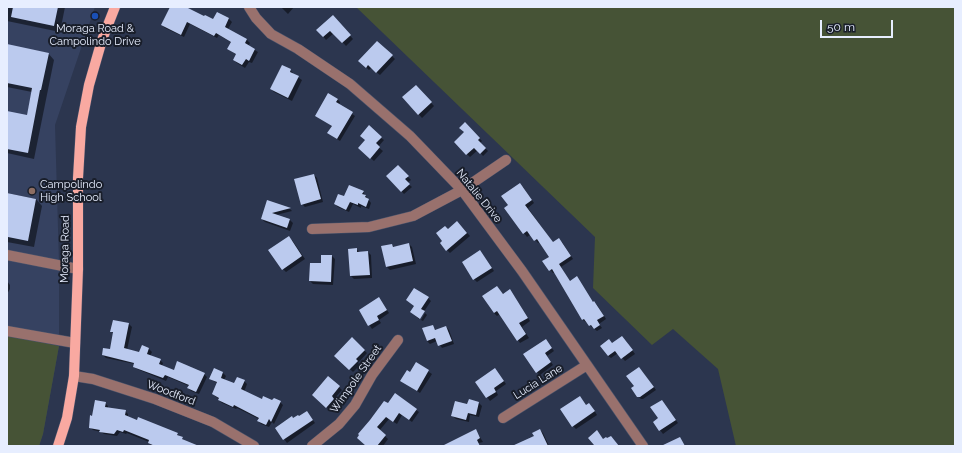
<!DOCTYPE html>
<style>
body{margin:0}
#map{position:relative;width:962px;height:453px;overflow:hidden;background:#2c364f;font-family:Raleway,sans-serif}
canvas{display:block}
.frame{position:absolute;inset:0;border:8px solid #e7eeff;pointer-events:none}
.scale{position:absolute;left:820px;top:20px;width:73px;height:18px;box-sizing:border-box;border:2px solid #e7eeff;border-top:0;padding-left:5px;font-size:12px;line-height:14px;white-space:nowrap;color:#e7eeff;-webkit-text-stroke:3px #191e2a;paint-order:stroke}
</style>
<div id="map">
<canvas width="962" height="453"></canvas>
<div class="frame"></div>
<div class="scale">50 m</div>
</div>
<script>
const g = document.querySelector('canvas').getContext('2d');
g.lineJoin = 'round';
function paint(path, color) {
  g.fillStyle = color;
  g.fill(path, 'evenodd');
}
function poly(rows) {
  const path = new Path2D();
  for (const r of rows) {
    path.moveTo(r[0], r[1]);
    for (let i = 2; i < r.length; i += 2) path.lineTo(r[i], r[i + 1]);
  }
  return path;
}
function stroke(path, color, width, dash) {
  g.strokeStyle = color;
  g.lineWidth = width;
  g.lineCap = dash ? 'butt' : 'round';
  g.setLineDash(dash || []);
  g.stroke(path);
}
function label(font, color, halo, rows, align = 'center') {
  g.font = font + ' Raleway,sans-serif';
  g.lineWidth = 4;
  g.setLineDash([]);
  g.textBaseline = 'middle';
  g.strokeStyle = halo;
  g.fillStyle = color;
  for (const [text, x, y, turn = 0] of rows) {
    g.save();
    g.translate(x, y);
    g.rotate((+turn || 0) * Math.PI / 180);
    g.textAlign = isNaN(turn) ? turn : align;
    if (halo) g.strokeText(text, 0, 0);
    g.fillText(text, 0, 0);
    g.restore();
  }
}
const built = poly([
 [7,7,95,7,55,125,59,263,59,346,43,434,39,446,7,446]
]);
const green = poly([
 [356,7,955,7,955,446,736,446,718,369,673,329,652,345,593,288,595,237],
 [7,335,59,346,43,434,39,446,7,446]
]);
const shadow = poly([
 [7,7,65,7,60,32,7,21],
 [171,7,183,7,205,18,214,20,218,13,229,19,232,22,228,29,247,40,250,43,248,46,258,52,252,63,249,62,245,68,237,63,234,60,237,55,228,49,232,43,219,35,217,38,190,24,184,37,165,28,162,25],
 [281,7,294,7,288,14],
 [333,17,353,39,346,46,334,33,326,40,318,30],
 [377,42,395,59,380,75,371,68,369,70,360,61],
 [7,45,48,53,54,60,34,159,7,153,7,112,27,116,32,92,7,87],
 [290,70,293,73,293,74,302,80,292,101,274,92,271,89],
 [415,86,434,106,422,118,403,97],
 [337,99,340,102,339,105,355,116,340,141,328,133,332,126,316,116],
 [465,124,482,141,480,143,488,151,483,156,478,150,470,157,455,142,465,132],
 [381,138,384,140,378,147,383,151,374,161,362,151],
 [398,166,411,180,407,183,412,187,404,194,387,176],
 [314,175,317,178,323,202,305,207,302,204],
 [523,187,534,203,528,208,553,243,562,242,573,259,561,267,570,282,597,305,606,319,599,324,602,328,597,331,583,320,555,272,553,273,544,262,550,257,540,242,538,243,531,234,527,237,505,208,509,206],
 [363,192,371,203,369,209,361,206,361,208,353,204,349,212,338,207,335,204,344,198],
 [7,193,36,199,42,206,34,247,7,242],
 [268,201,290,209,292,211,276,215,290,220,293,223,290,231,265,222,262,219],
 [460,225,470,236,450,253,447,250,448,230],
 [292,240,305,259,286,272,283,269],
 [409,244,412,247,416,264,390,270,387,267,382,247,392,245,395,248],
 [357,250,360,252,368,252,371,255,372,278,354,279,351,276],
 [483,255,494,271,477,282,474,279],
 [332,256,335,259,333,285,313,284,310,281,322,264],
 [7,281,10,285,10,289,7,294],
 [497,287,504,295,510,291,513,294,530,321,522,327,529,338,520,343,500,314,497,316,494,313],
 [428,298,431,301,419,319,411,312],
 [379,299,389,313,379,320,381,323,372,329,360,310],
 [425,313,427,315,423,321,421,320],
 [129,324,132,327,127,350,139,353,149,349,152,352,150,356,160,360,163,363,162,366,174,371,204,374,207,377,199,394,191,391,188,388,189,386,168,377,166,381,137,369,134,367,135,364,106,358,103,355,110,350,114,334,111,331],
 [432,326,436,330,446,327,449,330,454,344,442,348,437,341,430,344,427,341,423,329],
 [352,339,367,353,358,363,360,365,353,372,336,356],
 [625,340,635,354,625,361,618,353,611,358,608,356,613,344],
 [548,343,554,351,547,356,553,365,540,375,537,372],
 [417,364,432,374,420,393,405,383],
 [495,369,506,384,496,391,498,395,490,401,476,382],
 [642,371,656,390,643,399,641,399,638,396,635,386],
 [223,373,226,376,224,380,235,385,244,381,247,384,244,392,262,400,280,402,283,405,274,424,272,422,269,427,261,424,258,421,259,419,237,408,236,409,222,403,219,400,219,399,216,397,213,394,217,383,210,379],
 [328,377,342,390,334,399,337,402,330,410,316,398],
 [662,401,678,423,663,434,654,422,659,419],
 [105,403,108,406,108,408,125,411,128,414,128,417,177,434,185,441,197,446,152,446,149,443,149,442,127,433,126,434,120,432,117,436,104,434,101,432,93,430,90,427,93,417],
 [479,403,482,406,479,417,470,415,469,422,456,419,453,416,468,406],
 [388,405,416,410,419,412,412,422,402,415,397,424,389,419,379,431,388,439,383,446,367,446],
 [587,406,592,407,597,415,576,429,573,426],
 [309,415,315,423,287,443,276,428,299,418],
 [540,430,543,433,549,446,526,446],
 [476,431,483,442,479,443,480,446,454,446]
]);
const building = poly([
 [13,7,58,7,54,26,11,17],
 [170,7,186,7,204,16,205,15,213,19,217,12,229,18,225,27,247,39,245,43,255,49,249,61,246,59,242,65,233,60,236,54,227,49,231,42,216,33,214,36,187,22,181,35,161,25],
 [333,15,351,35,342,43,330,31,323,37,316,30],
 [377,41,393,55,376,73,368,65,366,68,358,61],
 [7,44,49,53,41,90,40,90,28,153,7,149,7,111,27,115,32,88,7,83],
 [282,65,291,69,290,72,299,76,288,98,270,89],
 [416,85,432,102,418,115,402,97],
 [328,93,338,99,336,102,353,112,337,139,327,133,332,126,315,116],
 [465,122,480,138,478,140,486,148,480,154,474,148,466,155,454,142,464,132,459,128],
 [369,125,382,137,376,143,380,147,370,159,358,148,365,140,360,136],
 [398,165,409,176,405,179,410,184,401,192,386,176],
 [314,174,321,199,301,205,294,179],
 [520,183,532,200,525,205,553,242,559,238,571,256,559,264,570,281,577,276,593,302,594,301,604,316,597,320,600,325,594,329,591,325,589,326,584,319,582,320,552,269,549,271,542,261,549,257,537,239,534,241,527,231,523,234,504,208,508,205,501,196],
 [349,185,364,191,362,194,366,195,365,197,369,199,366,207,358,203,358,205,350,202,346,210,334,204,338,194,344,196],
 [7,193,36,199,28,241,8,237],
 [267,200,291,208,272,213,290,219,287,228,261,219],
 [457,221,467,233,446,251,440,243,442,241,436,233,445,226,448,229],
 [289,236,302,256,282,270,268,250],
 [409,243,413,261,386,267,381,246,392,244,393,247],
 [357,248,357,252,368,251,370,275,350,276,348,249],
 [480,250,492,268,473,280,462,262],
 [321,255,332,255,331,282,309,281,310,263,321,263],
 [497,286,503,294,510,289,528,318,519,323,526,334,517,341,497,311,494,313,482,296],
 [414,288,429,297,421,309,425,311,420,319,410,312,414,306,406,300],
 [379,297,387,310,377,316,379,320,368,326,359,310],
 [113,320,129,323,124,348,139,352,142,345,149,348,147,354,161,359,159,364,174,370,177,361,205,373,196,392,187,388,189,385,165,375,163,378,133,367,134,363,102,355,103,348,110,349,113,332,110,332],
 [433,325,435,330,446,326,452,341,438,346,435,338,427,341,422,328],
 [622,336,633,350,621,359,615,351,608,356,600,346,609,339,612,343],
 [352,337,365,350,356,359,358,361,349,370,334,356],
 [546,339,552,348,545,353,551,362,536,373,523,354],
 [416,362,429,370,417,391,400,381,407,370,410,372],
 [639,367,654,387,640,397,637,397,631,388,634,386,626,376],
 [214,368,223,372,221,378,234,383,237,377,245,380,241,389,262,399,263,396,272,400,274,398,281,401,271,422,269,419,266,425,257,421,259,418,234,405,233,407,218,400,219,398,212,394,217,382,209,379],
 [495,368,504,381,494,388,496,392,486,398,475,382],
 [328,376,340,386,332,396,334,399,326,408,312,395],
 [395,393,417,409,409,420,399,413,393,422,386,417,377,427,386,435,377,446,366,446,357,438,359,435,358,434,370,420,384,401,388,403],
 [580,396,586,405,589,403,595,411,572,427,560,409],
 [469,399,479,402,476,415,468,413,466,420,451,416,455,401,467,404],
 [95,400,106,402,105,407,126,410,125,415,137,420,138,417,178,433,177,435,183,437,182,439,199,446,155,446,148,443,149,440,124,430,123,432,117,430,114,434,99,432,100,430,89,428,90,415,92,416],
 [662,400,676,420,659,431,653,422,658,418,650,407],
 [307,411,313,420,283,440,275,428,292,416,293,418,298,415,299,416],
 [476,429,480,438,477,440,480,446,442,446],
 [540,429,548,446,512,446,534,436,532,433],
 [597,430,603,439,606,437,607,438,611,436,619,446,592,446,594,445,588,438],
 [680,437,685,446,661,446]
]);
const minor = poly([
 [249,7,256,18,271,34,298,49,350,84,410,136,462,190,522,271,643,446],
 [312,229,369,227,413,216,462,190,506,160],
 [7,255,78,269],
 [7,331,75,343],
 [74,376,93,379,155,399,213,422,254,446],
 [503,418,587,365],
 [312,446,339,424,355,405,372,375,398,340]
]);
const major = poly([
 [58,446,67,418,74,376,78,269,78,178,81,127,89,85,102,40,115,7]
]);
const markers = [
 [95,16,4,"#1a4fb4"],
 [32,191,4,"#8d6e63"]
];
const poiNames = [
 ["Moraga Road &",95,29],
 ["Campolindo Drive",95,42],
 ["Campolindo",40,185,"left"],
 ["High School",40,198,"left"]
];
const streetNames = [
 ["Natalie Drive",479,196,51],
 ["Moraga Road",65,249,-89],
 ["Wimpole Street",356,379,-55],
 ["Lucia Lane",538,382,-32],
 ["Woodford",171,393,21]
];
paint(built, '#364261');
paint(green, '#465336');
paint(shadow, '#0007');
paint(building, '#bbcaee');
stroke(minor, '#4a536b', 11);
stroke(major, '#4a536b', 11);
stroke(minor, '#99716d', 10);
stroke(major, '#f9a9a1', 10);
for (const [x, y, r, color] of markers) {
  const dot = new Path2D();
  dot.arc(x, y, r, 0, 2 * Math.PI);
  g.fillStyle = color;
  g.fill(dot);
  stroke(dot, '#191e2a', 1.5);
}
label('11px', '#e7eeff', '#191e2a', poiNames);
label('11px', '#e7eeff', '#191e2a', streetNames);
</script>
